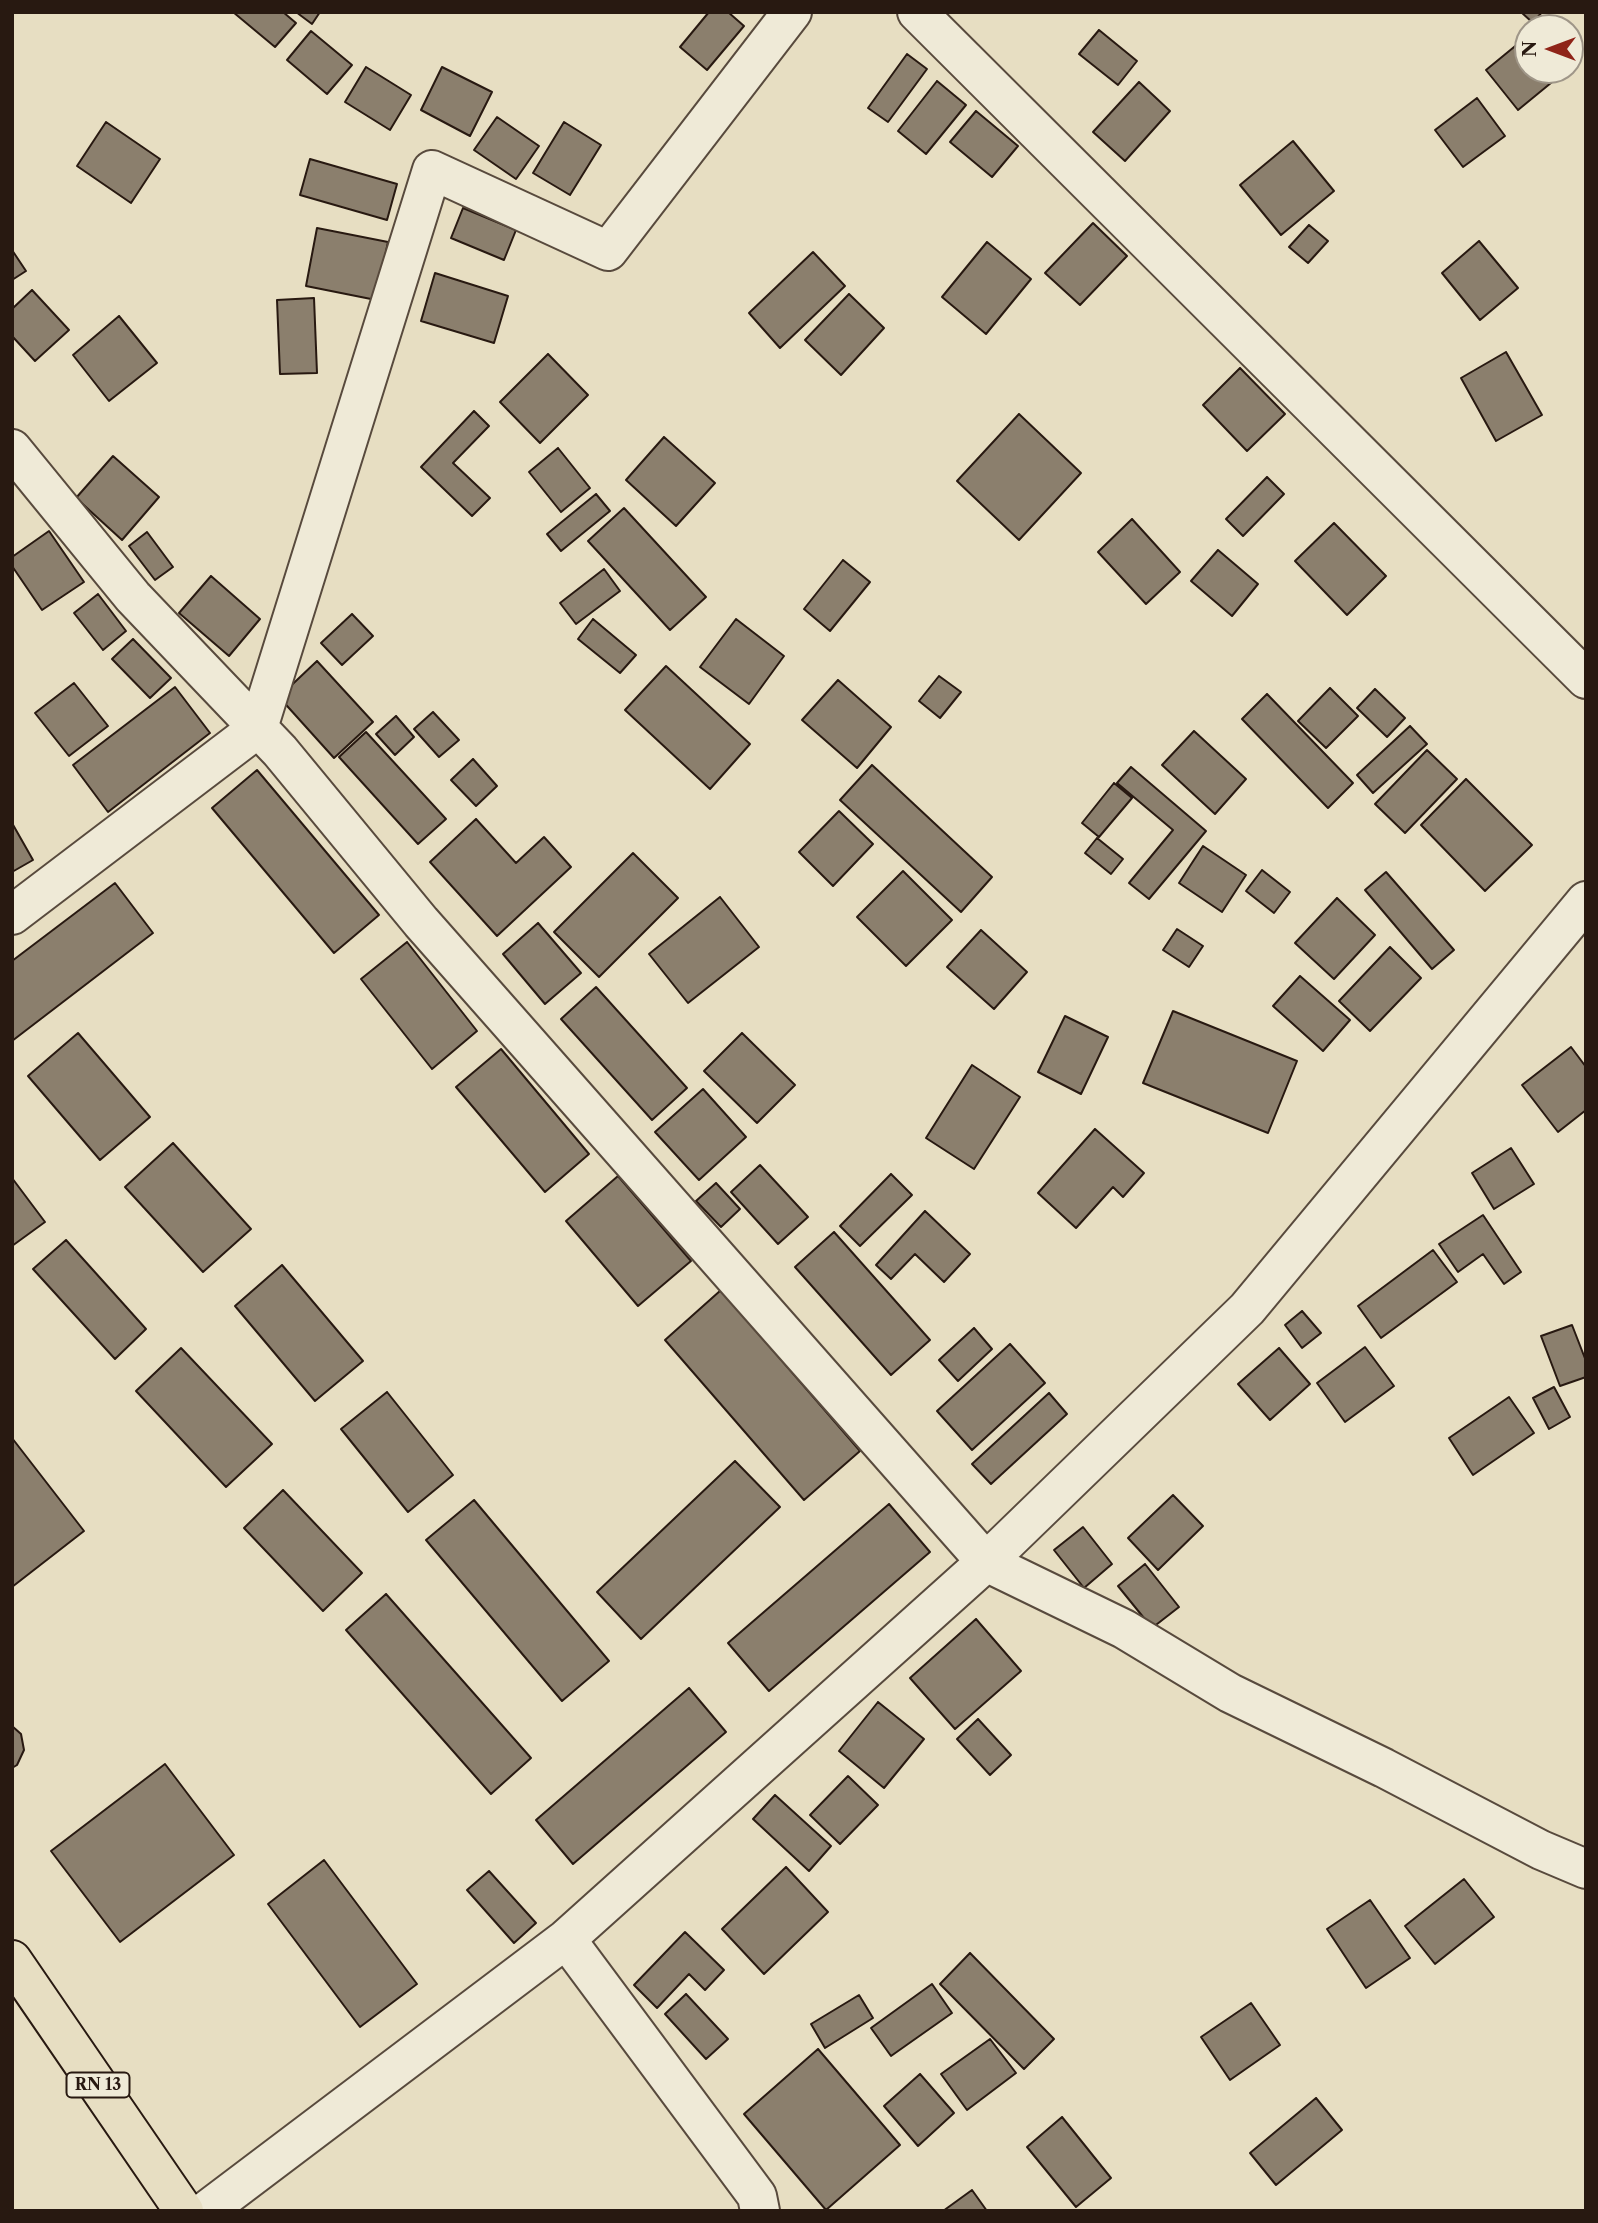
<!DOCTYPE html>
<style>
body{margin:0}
#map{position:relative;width:1598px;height:2223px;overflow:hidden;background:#e7dec2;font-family:"Libre Caslon Text",serif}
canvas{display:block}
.frame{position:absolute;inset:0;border:14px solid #281911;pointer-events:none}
.north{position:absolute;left:1514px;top:14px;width:70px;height:70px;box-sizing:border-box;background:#efead7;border:2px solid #9f9688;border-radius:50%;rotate:270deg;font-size:19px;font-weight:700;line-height:28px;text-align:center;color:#281911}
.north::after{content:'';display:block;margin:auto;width:24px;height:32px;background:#8f2418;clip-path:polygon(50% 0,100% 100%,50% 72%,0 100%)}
</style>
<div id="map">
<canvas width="1598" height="2223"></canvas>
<div class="frame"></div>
<div class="north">N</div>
</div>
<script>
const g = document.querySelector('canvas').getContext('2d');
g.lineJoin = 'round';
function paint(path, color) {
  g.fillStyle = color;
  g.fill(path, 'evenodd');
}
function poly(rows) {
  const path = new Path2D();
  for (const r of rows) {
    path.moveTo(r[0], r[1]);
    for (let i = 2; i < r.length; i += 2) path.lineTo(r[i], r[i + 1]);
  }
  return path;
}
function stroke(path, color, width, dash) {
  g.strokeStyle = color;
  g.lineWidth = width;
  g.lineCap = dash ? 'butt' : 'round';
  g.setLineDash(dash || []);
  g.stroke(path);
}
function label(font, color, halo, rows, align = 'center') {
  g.font = font + ' "Libre Caslon Text",serif';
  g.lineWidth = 6;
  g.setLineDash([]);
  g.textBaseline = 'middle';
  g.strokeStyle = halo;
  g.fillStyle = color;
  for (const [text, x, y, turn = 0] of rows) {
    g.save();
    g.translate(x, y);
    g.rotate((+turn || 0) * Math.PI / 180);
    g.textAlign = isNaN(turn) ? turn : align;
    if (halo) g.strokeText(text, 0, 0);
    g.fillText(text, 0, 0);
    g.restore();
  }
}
const building = poly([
 [233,12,283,12,296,23,275,47,233,12],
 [296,12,320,12,312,24,296,12],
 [709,12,728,12,744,26,707,70,680,47,709,12],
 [1521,12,1542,12,1533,23,1521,12],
 [1099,30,1137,61,1118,85,1079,54,1099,30],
 [311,31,352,65,327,94,287,60,311,31],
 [1525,38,1528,43,1528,70,1550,70,1557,78,1518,110,1486,70,1525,38],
 [907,54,927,69,888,122,868,108,907,54],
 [366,67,411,95,390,130,345,102,366,67],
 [442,67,492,92,470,136,421,110,442,67],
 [937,81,966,105,926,154,898,131,937,81],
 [1139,82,1170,111,1125,161,1093,132,1139,82],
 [1477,98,1505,136,1463,167,1435,130,1477,98],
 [976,111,1018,146,992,177,950,142,976,111],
 [497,117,539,146,516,179,474,150,497,117],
 [106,122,160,159,131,203,77,166,106,122],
 [564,122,601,145,570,195,533,173,564,122],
 [1293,141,1334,191,1281,235,1240,185,1293,141],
 [310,159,397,184,387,220,300,195,310,159],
 [463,208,516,230,504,260,451,238,463,208],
 [1093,223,1127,256,1080,305,1045,273,1093,223],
 [1309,225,1328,241,1308,263,1289,247,1309,225],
 [317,228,388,242,376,300,306,286,317,228],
 [1479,241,1518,288,1480,320,1442,273,1479,241],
 [987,242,1031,279,986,334,942,297,987,242],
 [12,250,26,271,12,280,12,250],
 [813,252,845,286,780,348,749,313,813,252],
 [435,273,508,296,494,343,421,321,435,273],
 [32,290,69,330,35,361,12,336,12,309,32,290],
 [849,294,884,328,841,375,805,340,849,294],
 [314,298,317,373,280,374,277,300,314,298],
 [119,316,157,363,109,401,73,355,119,316],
 [1506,352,1542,415,1496,441,1461,378,1506,352],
 [548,354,588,395,540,443,500,402,548,354],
 [1240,368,1285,414,1247,451,1203,405,1240,368],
 [474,411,489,426,453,463,490,498,472,516,421,467,474,411],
 [1019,414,1081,473,1019,540,957,481,1019,414],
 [664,437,715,483,676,526,626,480,664,437],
 [558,448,590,488,561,512,529,472,558,448],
 [113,456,159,497,122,540,76,498,113,456],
 [1267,477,1284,494,1243,536,1226,519,1267,477],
 [596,494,610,511,561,551,547,534,596,494],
 [624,508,706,597,670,630,588,541,624,508],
 [1132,519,1180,572,1146,604,1098,552,1132,519],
 [1334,523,1386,576,1347,615,1295,561,1334,523],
 [49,531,84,582,42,610,12,566,12,557,49,531],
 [147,532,173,567,155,580,129,546,147,532],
 [1218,550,1258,584,1232,616,1191,581,1218,550],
 [843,560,870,582,830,631,804,609,843,560],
 [604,569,620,591,576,624,560,603,604,569],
 [211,576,260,619,229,656,179,613,211,576],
 [98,594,126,631,103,650,74,613,98,594],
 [352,614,373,636,342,665,321,643,352,614],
 [593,619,636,655,620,673,578,639,593,619],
 [736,619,784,656,749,704,700,667,736,619],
 [133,639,171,678,150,698,112,659,133,639],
 [317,661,373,722,334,758,279,697,317,661],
 [666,666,750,744,710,789,625,710,666,666],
 [939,676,961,692,940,718,919,701,939,676],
 [838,680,891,727,857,768,802,720,838,680],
 [74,683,108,726,69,756,35,713,74,683],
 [175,687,210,733,108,812,73,765,175,687],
 [1330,688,1358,716,1326,748,1298,721,1330,688],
 [1375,689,1405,718,1387,737,1357,708,1375,689],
 [1267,694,1353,783,1328,808,1242,719,1267,694],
 [433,712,459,740,439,757,414,729,433,712],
 [396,716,414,737,395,755,376,734,396,716],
 [1410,726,1427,744,1373,793,1357,775,1410,726],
 [1194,731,1246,779,1215,814,1162,765,1194,731],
 [366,732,446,819,418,844,339,757,366,732],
 [1427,750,1457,779,1405,833,1375,804,1427,750],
 [473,759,497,786,476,806,451,780,473,759],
 [872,765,992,877,961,912,840,800,872,765],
 [1131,767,1206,831,1149,899,1129,883,1173,830,1117,783,1131,767],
 [257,770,379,915,334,953,212,808,257,770],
 [1466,779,1532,845,1485,891,1421,825,1466,779],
 [1114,783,1132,798,1099,837,1082,823,1114,783],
 [839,811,873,844,833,886,799,852,839,811],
 [476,819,516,863,544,837,571,867,497,936,430,862,476,819],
 [12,823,33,860,12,872,12,823],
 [1097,838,1123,859,1111,874,1085,853,1097,838],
 [1203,846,1246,875,1222,912,1179,883,1203,846],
 [633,853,678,898,599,977,554,932,633,853],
 [1262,870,1290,892,1274,913,1246,891,1262,870],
 [903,871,952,920,906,966,857,917,903,871],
 [1386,872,1454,950,1432,969,1365,890,1386,872],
 [115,883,153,933,12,1041,12,961,115,883],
 [720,897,759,947,688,1003,649,954,720,897],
 [1337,898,1375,935,1334,979,1295,943,1337,898],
 [538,923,581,973,545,1004,503,954,538,923],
 [1177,929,1203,946,1189,967,1163,950,1177,929],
 [981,930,1027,972,994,1009,947,967,981,930],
 [407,942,477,1031,432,1069,361,979,407,942],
 [1390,947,1421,978,1370,1031,1339,1001,1390,947],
 [1300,976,1350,1020,1323,1051,1273,1006,1300,976],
 [596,987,687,1088,652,1120,561,1019,596,987],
 [1173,1011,1297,1061,1268,1133,1143,1083,1173,1011],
 [1065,1016,1108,1037,1081,1094,1038,1072,1065,1016],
 [78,1033,150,1117,100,1160,28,1076,78,1033],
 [742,1033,795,1085,757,1123,704,1071,742,1033],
 [1571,1047,1586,1067,1586,1110,1558,1132,1522,1085,1571,1047],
 [501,1049,589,1154,545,1192,456,1087,501,1049],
 [972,1065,1020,1097,974,1169,926,1138,972,1065],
 [703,1089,746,1137,699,1180,655,1132,703,1089],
 [1095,1129,1144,1173,1123,1197,1113,1187,1076,1228,1038,1193,1095,1129],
 [173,1143,251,1229,203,1272,125,1187,173,1143],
 [1511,1148,1534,1184,1494,1209,1472,1173,1511,1148],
 [760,1165,808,1217,778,1244,731,1192,760,1165],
 [891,1174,912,1195,860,1246,840,1226,891,1174],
 [618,1176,691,1261,638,1306,566,1221,618,1176],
 [12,1178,45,1222,12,1246,12,1178],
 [716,1183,740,1209,721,1227,696,1201,716,1183],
 [925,1211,970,1254,944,1282,915,1254,891,1279,876,1265,925,1211],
 [1483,1215,1521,1272,1504,1284,1483,1254,1458,1272,1439,1244,1483,1215],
 [834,1232,930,1340,891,1375,795,1267,834,1232],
 [66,1240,146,1329,115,1359,33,1269,66,1240],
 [1433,1250,1457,1282,1381,1338,1358,1306,1433,1250],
 [282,1265,363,1361,315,1401,235,1306,282,1265],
 [721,1290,860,1451,804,1500,665,1340,721,1290],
 [1302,1311,1321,1333,1302,1348,1285,1325,1302,1311],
 [1572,1325,1586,1361,1586,1377,1560,1386,1541,1336,1572,1325],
 [974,1328,992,1349,958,1381,939,1360,974,1328],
 [1010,1344,1045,1383,972,1450,937,1411,1010,1344],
 [1365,1347,1394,1386,1345,1422,1317,1383,1365,1347],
 [181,1348,272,1444,226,1487,136,1391,181,1348],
 [1279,1348,1310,1384,1270,1420,1238,1384,1279,1348],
 [1554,1387,1570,1417,1549,1429,1533,1398,1554,1387],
 [387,1392,453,1475,408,1512,341,1429,387,1392],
 [1049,1393,1067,1414,991,1484,972,1464,1049,1393],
 [1509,1397,1534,1433,1473,1475,1449,1438,1509,1397],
 [12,1438,84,1531,12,1587,12,1438],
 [735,1461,780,1507,641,1639,597,1592,735,1461],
 [283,1490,362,1573,323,1611,244,1528,283,1490],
 [1173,1495,1203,1526,1158,1570,1128,1538,1173,1495],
 [474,1500,609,1661,562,1701,426,1540,474,1500],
 [889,1504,930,1552,769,1691,728,1643,889,1504],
 [1083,1527,1112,1564,1084,1588,1054,1550,1083,1527],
 [1145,1564,1179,1607,1152,1628,1118,1586,1145,1564],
 [386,1594,531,1758,491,1794,346,1630,386,1594],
 [976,1619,1021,1671,955,1729,910,1678,976,1619],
 [689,1688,726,1732,573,1864,536,1820,689,1688],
 [878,1702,924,1739,884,1788,839,1751,878,1702],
 [978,1719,1011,1755,990,1775,957,1739,978,1719],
 [12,1726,21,1734,24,1750,17,1765,12,1768,12,1726],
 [165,1764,234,1855,120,1942,51,1851,165,1764],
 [848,1776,878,1805,840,1844,810,1815,848,1776],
 [775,1795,831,1846,809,1871,753,1819,775,1795],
 [324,1860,417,1984,360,2027,268,1904,324,1860],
 [786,1867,828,1912,764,1974,722,1929,786,1867],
 [489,1871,536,1923,514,1943,467,1890,489,1871],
 [1464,1879,1494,1917,1435,1964,1405,1926,1464,1879],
 [1370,1900,1410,1958,1366,1988,1327,1929,1370,1900],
 [685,1932,724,1970,705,1990,689,1974,657,2008,634,1985,685,1932],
 [970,1953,1054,2039,1024,2069,940,1984,970,1953],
 [932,1984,952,2013,891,2056,871,2028,932,1984],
 [686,1994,728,2039,706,2059,665,2014,686,1994],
 [859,1995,873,2018,825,2048,811,2024,859,1995],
 [1251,2003,1280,2045,1230,2080,1201,2037,1251,2003],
 [990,2039,1016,2073,967,2110,941,2074,990,2039],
 [818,2049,900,2145,826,2210,744,2114,818,2049],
 [920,2074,954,2113,918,2146,884,2106,920,2074],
 [1316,2098,1342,2130,1276,2185,1250,2153,1316,2098],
 [1062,2117,1111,2178,1076,2207,1027,2147,1062,2117],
 [972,2190,987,2211,943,2211,972,2190]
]);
const minor = poly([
 [917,12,1586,679],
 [12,449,133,597,280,751,421,922,986,1562,1124,1629,1230,1693,1384,1768,1541,1850,1586,1869],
 [12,915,258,728,432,170,608,251,792,12],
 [566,1939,757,2196,760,2211],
 [206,2211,566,1939,986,1562,1247,1309,1586,901]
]);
const major = poly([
 [12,1960,184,2211]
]);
const shields = [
 [98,2085,63]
];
const shieldNames = [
 ["RN 13",98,2085]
];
paint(building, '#8b7f6d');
stroke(building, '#281911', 2);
stroke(minor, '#584a3d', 42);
stroke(major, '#281911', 42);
stroke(minor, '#efead7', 38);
stroke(major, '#e7dec2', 38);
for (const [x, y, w] of shields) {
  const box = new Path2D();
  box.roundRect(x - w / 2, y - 12.5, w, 25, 5);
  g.fillStyle = '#efead7';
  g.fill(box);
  stroke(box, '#281911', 2);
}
label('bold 16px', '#281911', null, shieldNames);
</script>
